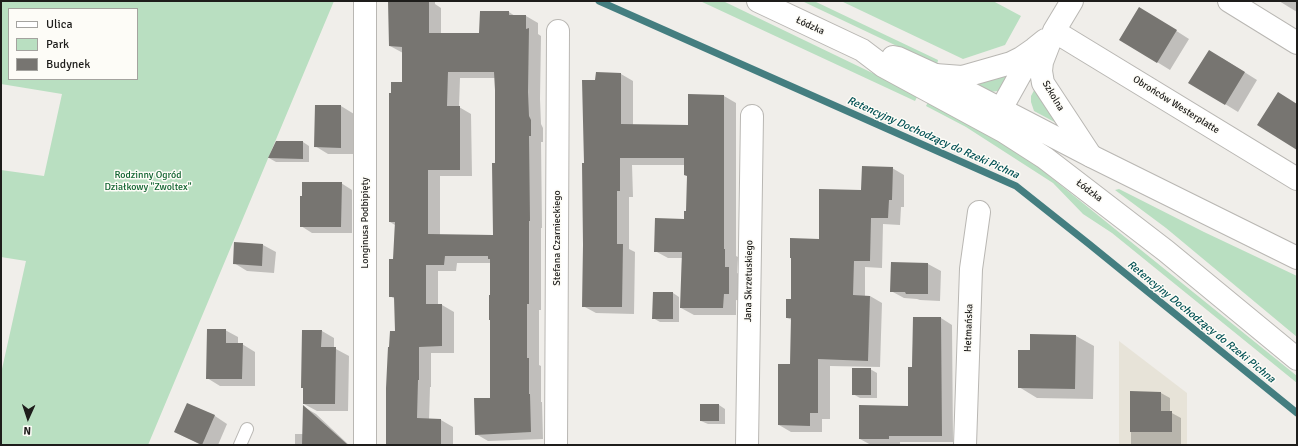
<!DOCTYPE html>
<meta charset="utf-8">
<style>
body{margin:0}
#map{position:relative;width:1298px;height:446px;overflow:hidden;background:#f0eeea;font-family:Signika,sans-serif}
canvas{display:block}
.frame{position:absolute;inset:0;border:2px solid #1e1d1b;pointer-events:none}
.legend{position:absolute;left:8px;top:8px;width:130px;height:72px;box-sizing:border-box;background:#fdfcf7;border:1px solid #a4a39f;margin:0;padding:5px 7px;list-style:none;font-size:12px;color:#1e1d1b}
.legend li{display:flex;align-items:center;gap:8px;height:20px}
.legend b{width:20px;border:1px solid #a4a39f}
.north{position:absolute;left:8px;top:398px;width:40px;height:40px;-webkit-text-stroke:3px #fdfcf7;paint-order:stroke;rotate:183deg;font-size:11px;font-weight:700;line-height:16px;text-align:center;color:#1e1d1b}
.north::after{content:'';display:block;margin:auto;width:14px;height:18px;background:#1e1d1b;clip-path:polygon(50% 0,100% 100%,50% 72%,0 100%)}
</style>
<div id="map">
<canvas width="1298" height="446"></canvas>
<div class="frame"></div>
<ul class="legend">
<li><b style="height:5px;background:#fff"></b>Ulica</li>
<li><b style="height:11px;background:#b9dfc1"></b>Park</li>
<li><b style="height:11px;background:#777571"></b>Budynek</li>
</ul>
<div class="north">N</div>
</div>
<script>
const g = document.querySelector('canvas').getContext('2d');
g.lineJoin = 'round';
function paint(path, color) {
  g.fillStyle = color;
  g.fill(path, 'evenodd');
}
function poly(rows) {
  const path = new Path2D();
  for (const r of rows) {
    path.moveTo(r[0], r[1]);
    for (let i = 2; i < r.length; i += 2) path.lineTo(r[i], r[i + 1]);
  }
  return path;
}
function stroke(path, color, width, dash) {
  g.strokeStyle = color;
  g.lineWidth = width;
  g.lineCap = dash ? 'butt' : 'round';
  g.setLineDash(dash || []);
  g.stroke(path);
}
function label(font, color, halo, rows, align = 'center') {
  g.font = font + ' Signika,sans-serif';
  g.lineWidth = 3;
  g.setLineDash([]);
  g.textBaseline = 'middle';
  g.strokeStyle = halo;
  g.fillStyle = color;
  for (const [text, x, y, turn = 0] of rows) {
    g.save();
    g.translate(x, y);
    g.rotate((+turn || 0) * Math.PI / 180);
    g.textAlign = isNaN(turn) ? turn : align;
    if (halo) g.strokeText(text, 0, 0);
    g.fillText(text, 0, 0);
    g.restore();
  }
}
const built = poly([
 [1119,341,1187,393,1187,445,1119,445]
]);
const green = poly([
 [1,1,334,1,148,445,1,445,1,369,2,369,26,261,1,257,1,170,44,176,62,94,1,84],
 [9,9,137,9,137,79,9,79],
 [700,1,723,1,918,95,915,101],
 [802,1,814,1,938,60,937,65],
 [841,1,993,1,1021,16,1005,45,963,59],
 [1009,71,1001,90,998,91,990,92,973,83],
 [1038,83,1062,126,1034,111,1031,102,1031,96],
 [929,100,1011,145,1297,376,1297,383,1112,233,1083,214,1053,183,966,127,926,106],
 [1119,189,1204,232,1297,276,1297,337,1166,228,1115,190]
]);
const shadow = poly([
 [389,1,435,1,435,4,441,8,441,34,480,34,509,12,515,16,526,16,538,23,538,34,541,36,540,99,541,124,543,128,543,142,541,142,542,228,541,228,541,310,539,310,539,365,541,366,541,402,542,402,543,439,488,441,476,434,491,398,491,263,457,263,456,271,438,271,438,305,442,305,454,312,454,353,431,353,431,387,430,387,429,420,441,420,453,427,453,445,387,445,396,332,395,299,390,296,394,260,395,225,390,222,392,94,403,83,403,53,390,46],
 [460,78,496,78,494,236,440,235,440,176,472,176,471,114,459,107],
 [1279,1,1297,1,1297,12],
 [1153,16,1189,39,1170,70,1157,62],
 [1222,58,1257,80,1238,112,1225,104],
 [621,74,633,81,633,125,689,126,689,95,724,96,736,103,736,256,738,257,737,273,742,275,741,301,736,300,736,315,694,315,681,308,682,258,668,258,655,251,684,220,687,212,688,176,685,165,632,165,633,197,629,197,629,249,635,252,634,314,596,313,583,306,585,164,596,81],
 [316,106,341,106,354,114,353,154,328,154,315,146],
 [303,142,309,146,309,162,276,162,269,158],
 [892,168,904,175,904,207,901,207,900,225,883,224,882,268,865,267,865,296,870,296,882,303,880,367,830,366,830,419,822,419,822,432,791,432,779,425,791,365,792,320,787,318,792,300,820,240,862,191],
 [341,183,352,190,352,233,312,233,301,226],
 [263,245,276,252,274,273,247,271,234,263],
 [928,264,941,271,940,301,920,300,917,299,904,298,891,291],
 [673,293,679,297,679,322,660,322,653,318],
 [914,318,941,318,952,325,953,442,900,442,900,445,871,445,860,439,909,407,912,368],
 [225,330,238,337,238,344,242,344,255,352,255,386,220,386,207,378],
 [322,331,334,338,334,348,349,356,348,411,317,411,304,404],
 [1076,336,1094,346,1093,399,1037,398,1019,387,1031,351],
 [870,369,877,373,877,398,860,398,853,394],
 [1131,392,1161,393,1170,398,1170,412,1181,418,1181,445,1131,445],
 [188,404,215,416,227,424,218,445,201,445,175,432],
 [719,405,725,409,725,424,708,424,701,421],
 [304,407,316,414,349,445,295,445,295,434,303,434]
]);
const stream = poly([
 [599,1,1016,186,1089,244,1297,413]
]);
const building = poly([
 [388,1,429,1,429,33,479,33,480,11,509,11,509,15,526,15,526,29,529,28,528,92,529,116,531,120,531,136,529,136,530,221,529,221,529,304,527,304,527,358,529,358,529,394,530,394,531,432,475,435,474,398,490,398,490,320,489,320,489,295,490,295,490,259,488,259,488,256,445,256,444,265,426,265,426,304,442,304,442,346,419,347,419,380,418,380,417,418,441,419,441,445,386,445,386,388,388,347,389,347,390,331,395,331,394,297,389,297,389,259,393,259,395,222,389,222,389,93,391,93,391,82,402,82,402,47,389,46],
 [448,72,494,72,495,90,495,163,492,163,493,235,428,234,428,170,460,170,460,106,447,106],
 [1139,7,1177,30,1157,63,1119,40],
 [1209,50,1245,72,1225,105,1188,83],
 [596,72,621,73,621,124,688,125,688,94,724,95,724,249,725,249,725,267,729,267,729,294,724,294,723,308,680,308,682,252,654,252,655,218,684,219,684,211,686,211,687,176,684,175,684,158,620,158,620,191,617,191,617,244,623,244,622,307,582,307,583,245,582,163,584,163,582,80,595,80],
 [1278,92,1297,104,1297,150,1257,125],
 [315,105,341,105,341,148,314,147],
 [276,141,303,141,303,159,268,158],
 [862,166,893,167,892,200,889,200,888,218,871,218,870,261,854,261,853,295,870,296,868,361,818,359,818,413,810,413,810,426,778,425,778,364,790,364,791,318,786,318,786,299,791,299,791,258,790,258,790,238,819,239,819,189,861,190],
 [302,182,342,182,341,227,300,227,300,196,302,196],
 [234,242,263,244,262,266,233,264],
 [891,262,928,263,928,294,906,294,905,292,890,292],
 [653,292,673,292,673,319,652,319],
 [913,317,941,317,942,436,889,436,889,439,859,439,859,405,908,406,908,367,912,367],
 [207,329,226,329,226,343,243,343,242,379,206,379],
 [302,330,322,330,321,347,336,347,335,404,303,404,303,388,301,388],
 [1030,334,1076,335,1075,389,1018,388,1018,350,1030,350],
 [852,368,871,368,871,395,852,395],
 [1130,391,1161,392,1161,411,1172,411,1172,432,1130,432],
 [187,403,215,415,202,445,174,432],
 [700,404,719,404,719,421,700,421],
 [303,405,348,445,302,445]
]);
const lane = poly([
 [240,445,247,429]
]);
const street = poly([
 [1072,1,1054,31,1042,62,1041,71,1043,83,1091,156],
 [1229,1,1297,43],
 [1054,31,1297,179],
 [935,75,962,77,1011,63,1021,58,1034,49],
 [1003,128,1001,109,1035,48,1045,40],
 [365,445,365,1],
 [556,445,558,31],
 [747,445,752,116],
 [965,445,971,269,979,212]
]);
const secondary = poly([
 [758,1,862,50,883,66,1003,131,1045,158,1166,251,1297,359],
 [893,57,898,58,935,75,1091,156,1297,258]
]);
const streetNames = [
 ["Łódzka",810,26,25],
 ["Szkolna",1053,96,59],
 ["Obrońców Westerplatte",1176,105,32],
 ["Łódzka",1089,191,37],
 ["Longinusa Podbipięty",365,223,-90],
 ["Stefana Czarnieckiego",557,238,-90],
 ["Jana Skrzetuskiego",749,281,-89],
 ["Hetmańska",969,328,-88]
];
const parkNames = [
 ["Rodzinny Ogród",148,175],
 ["Działkowy \"Zwoltex\"",148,187]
];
const waterNames = [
 ["Retencyjny Dochodzący do Rzeki Pichna",933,138,24],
 ["Retencyjny Dochodzący do Rzeki Pichna",1201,322,39]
];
paint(built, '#e7e3d8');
paint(green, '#b9dfc1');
paint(shadow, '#0003');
stroke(stream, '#447e80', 7);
paint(building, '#777571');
stroke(lane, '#b9b7b3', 14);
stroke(street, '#b9b7b3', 24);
stroke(secondary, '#b9b7b3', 24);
stroke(lane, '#fff', 12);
stroke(street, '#fff', 22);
stroke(secondary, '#fff', 22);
label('10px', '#1e1d1b', '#fdfcf7', streetNames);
label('10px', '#126431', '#fdfcf7', parkNames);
label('italic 11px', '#025154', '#fdfcf7', waterNames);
</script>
